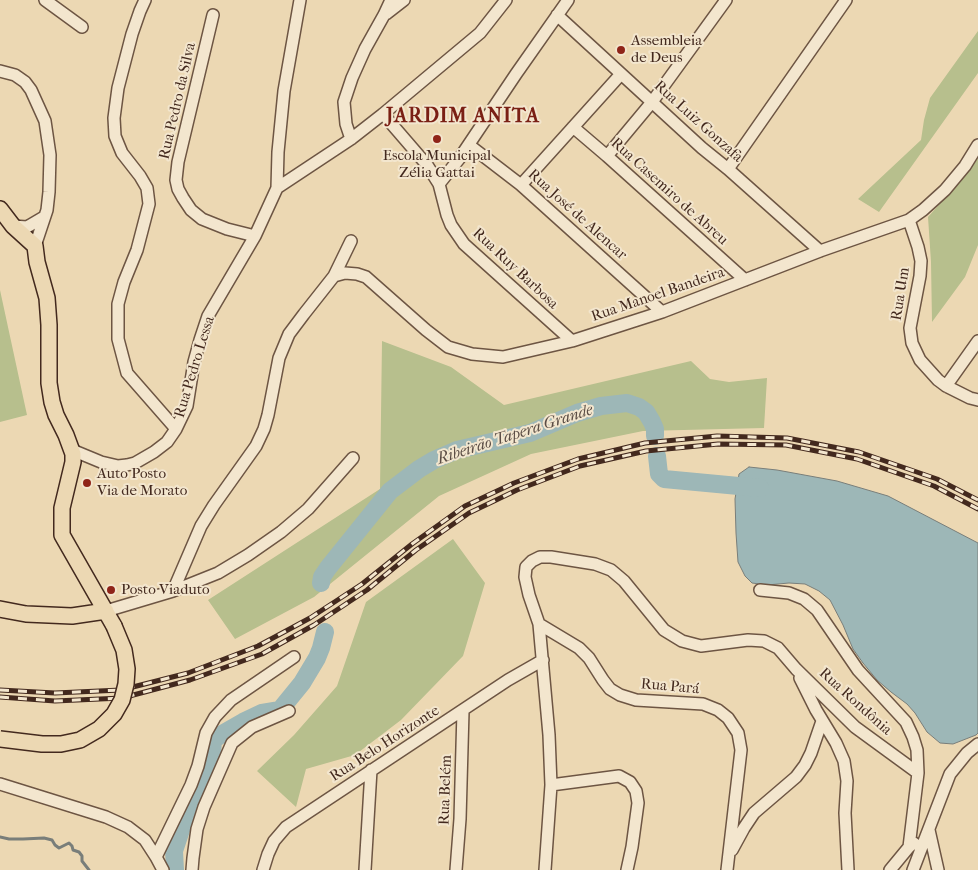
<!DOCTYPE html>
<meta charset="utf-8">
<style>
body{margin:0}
canvas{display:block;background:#ecd8b3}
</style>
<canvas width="978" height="870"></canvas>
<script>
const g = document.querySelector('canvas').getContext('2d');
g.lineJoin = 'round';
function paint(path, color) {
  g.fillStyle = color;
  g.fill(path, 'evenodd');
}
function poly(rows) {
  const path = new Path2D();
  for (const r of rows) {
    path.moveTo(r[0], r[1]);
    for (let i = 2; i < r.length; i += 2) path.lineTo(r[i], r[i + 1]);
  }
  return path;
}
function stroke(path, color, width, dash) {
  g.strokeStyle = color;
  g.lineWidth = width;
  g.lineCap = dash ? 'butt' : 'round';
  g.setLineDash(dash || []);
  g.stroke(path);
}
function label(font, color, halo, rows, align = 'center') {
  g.font = font + ' "IM FELL French Canon",serif';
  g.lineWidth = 4;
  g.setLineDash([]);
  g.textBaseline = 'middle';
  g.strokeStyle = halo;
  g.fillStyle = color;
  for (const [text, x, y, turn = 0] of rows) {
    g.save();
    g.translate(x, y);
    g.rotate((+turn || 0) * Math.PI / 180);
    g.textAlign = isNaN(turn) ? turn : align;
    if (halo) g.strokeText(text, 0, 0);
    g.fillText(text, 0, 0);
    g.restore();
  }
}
const green = poly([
 [978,31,978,73,879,212,858,199,921,140,924,120,930,98],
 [978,158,978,245,965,277,932,322,931,262,928,217,961,180],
 [0,290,27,415,0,422],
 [382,341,451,367,504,405,691,361,710,379,729,382,767,378,764,428,643,431,531,454,439,496,314,597,235,639,208,600,380,489],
 [453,539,485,583,463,656,401,720,355,755,306,769,296,807,257,771,294,735,337,686,366,602]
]);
const water = poly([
 [749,467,777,470,837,481,888,496,978,543,978,733,976,735,953,744,940,743,927,732,915,713,907,704,891,692,877,680,863,663,853,649,843,625,830,600,819,591,805,584,789,583,767,585,752,583,745,576,738,562,736,533,735,499,739,474,749,467]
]);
const stream = poly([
 [0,837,9,839,23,839,44,838,52,840,55,845,59,848,69,843,72,846,73,850,79,852,82,856,82,861,89,870]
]);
const river = poly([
 [657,456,659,474,664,479,760,488],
 [321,583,322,577,328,568,390,491,419,469,434,460,457,450,530,433,577,413,601,406,627,403,639,407,646,412,652,422,655,429,655,436],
 [175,870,174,851,185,818,212,767,212,756,213,740,222,734,243,722,262,713,280,710,302,683,317,658,321,648,325,632]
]);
const minor = poly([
 [45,0,82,27],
 [145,0,140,11,132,34,118,88,114,118,115,136,122,153,140,176,147,188,149,204,137,250,124,282,118,304,118,339,127,373,176,429],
 [386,14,404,0],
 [213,15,178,162,176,180,178,189,183,198,191,210,202,219,227,229,255,236],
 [557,15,702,148,728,169,820,251],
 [0,71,15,75,25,82,31,90,45,121,50,155,49,192,47,210,35,246],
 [383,114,427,165,439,184,447,215,451,225,464,244,572,341],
 [573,127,607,156,745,280],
 [351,139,346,124,344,102,352,78,365,49,384,15,391,0],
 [469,145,521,185,662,312],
 [607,156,652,102,726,0],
 [728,169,846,0],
 [439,184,459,159,516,74,568,0],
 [521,185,621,74],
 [277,188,351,139,383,114,480,33,506,0],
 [909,220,918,247,921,261,920,276,910,328,912,343,920,360,938,380,946,386,970,398,978,400],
 [13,226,27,227,44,217],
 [334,276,345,273,357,274,366,277,426,330,448,347,472,354,503,357,572,341,662,312,820,251,909,220,923,210,945,190,965,166,978,145],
 [946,386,978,341],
 [72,450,101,462,118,466,127,465,135,463,154,452,167,442,176,429,187,406,194,362,200,340,208,316,255,236,277,188,278,152,284,91,300,0],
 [760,590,789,593,804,599,817,610,858,670,906,722,913,737,917,750,918,773,909,847],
 [173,591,201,526,214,505,256,446,264,429,268,415,279,358,289,334,304,314,334,276,351,241],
 [106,611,173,591,218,573,248,555,281,532,308,509,353,458],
 [539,624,579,648,589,658,603,680,610,689,620,695,636,700,703,704,718,710,728,718,738,733,741,750,727,870],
 [800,678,816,710,836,743,844,761,847,781,845,813,848,870],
 [0,784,106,817,128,827,145,840,156,857,163,870],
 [551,785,619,776,630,782,636,791,638,803,632,847,627,870],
 [929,830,938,870],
 [732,850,744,828,754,813,796,777,805,765,811,753,822,721],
 [156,857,191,785,198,766,206,733,215,717,231,700,294,657],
 [192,870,193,858,197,829,204,807,232,743,252,727,289,711],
 [263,870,268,854,274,841,286,827,508,680,543,660],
 [365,870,371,770],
 [456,870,460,819,463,711],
 [545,870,551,785,549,735,539,624,529,595,525,577,526,567,532,561,540,557,551,557,595,564,611,570,624,581,664,630,682,641,701,646,748,640,764,641,778,648,796,669,855,727,918,773],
 [890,870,909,847,914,843],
 [913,870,950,774,967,753,978,744]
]);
const major = poly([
 [0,209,13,226,35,246,37,262,47,298,49,325,49,383,52,402,56,415,66,435,73,454,73,462,62,508,62,535,114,626],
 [0,609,26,614,72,616,106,611]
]);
const rail = poly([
 [0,690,55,693,121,690,188,673,258,646,310,618,362,584,412,544,465,506,514,483,578,459,645,443,717,436,787,438,859,452,937,479,978,500],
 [0,697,55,701,122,698,190,680,262,654,314,625,367,590,416,550,469,513,517,490,580,466,646,451,718,444,786,445,857,459,934,486,978,509]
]);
const majorBridge = poly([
 [0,739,42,744,61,744,80,740,99,729,114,714,122,700,126,684,127,669,124,650,114,626]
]);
const markers = [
 [621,50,5,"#8f2418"],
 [437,139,5,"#8f2418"],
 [87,483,5,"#8f2418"],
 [111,590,5,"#8f2418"]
];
const poiNames = [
 ["Assembleia",631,41],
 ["de Deus",631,58],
 ["Escola Municipal",437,156,"center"],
 ["Zélia Gattai",437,173,"center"],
 ["Auto Posto",97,474],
 ["Via de Morato",97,491],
 ["Posto Viaduto",121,590]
];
const streetNames = [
 ["Rua Pedro da Silva",178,101,-77],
 ["Rua Luiz Gonzafa",698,122,42],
 ["Rua Casemiro de Abreu",669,192,42],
 ["Rua José de Alencar",577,215,42],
 ["Rua Ruy Barbosa",515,269,43],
 ["Rua Um",901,294,-81],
 ["Rua Manoel Bandeira",658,295,-19],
 ["Rua Pedro Lessa",195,367,-73],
 ["Rua Pará",670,687,5],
 ["Rua Rondônia",855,702,42],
 ["Rua Belo Horizonte",385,744,-33],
 ["Rua Belém",446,790,-88]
];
const waterNames = [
 ["Ribeirão Tapera Grande",515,435,-18]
];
const districtNames = [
 ["JARDIM ANITA",463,117]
];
paint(green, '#b7bf8d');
paint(water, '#9db7b7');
stroke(water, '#797e7a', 1);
stroke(stream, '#797e7a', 3);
stroke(river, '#9db7b7', 18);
stroke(minor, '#6d5543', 14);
stroke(major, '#43291e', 18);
stroke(minor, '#f3e6ce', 11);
stroke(major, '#ecd8b3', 15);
stroke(rail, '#43291e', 5);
stroke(rail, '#f3e6ce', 3, [9]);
stroke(majorBridge, '#43291e', 18, []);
stroke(majorBridge, '#ecd8b3', 15);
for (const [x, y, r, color] of markers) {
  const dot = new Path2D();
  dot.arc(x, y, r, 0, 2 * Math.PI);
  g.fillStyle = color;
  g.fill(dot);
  stroke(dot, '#f3e6ce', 2);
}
label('15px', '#43291e', '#f3e6ce', poiNames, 'left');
label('15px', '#43291e', '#f3e6ce', streetNames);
label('italic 16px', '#5a4c44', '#f3e6ce', waterNames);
g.letterSpacing = '1px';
label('bold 20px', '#7a1f14', '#f3e6ce', districtNames);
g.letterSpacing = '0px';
</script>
